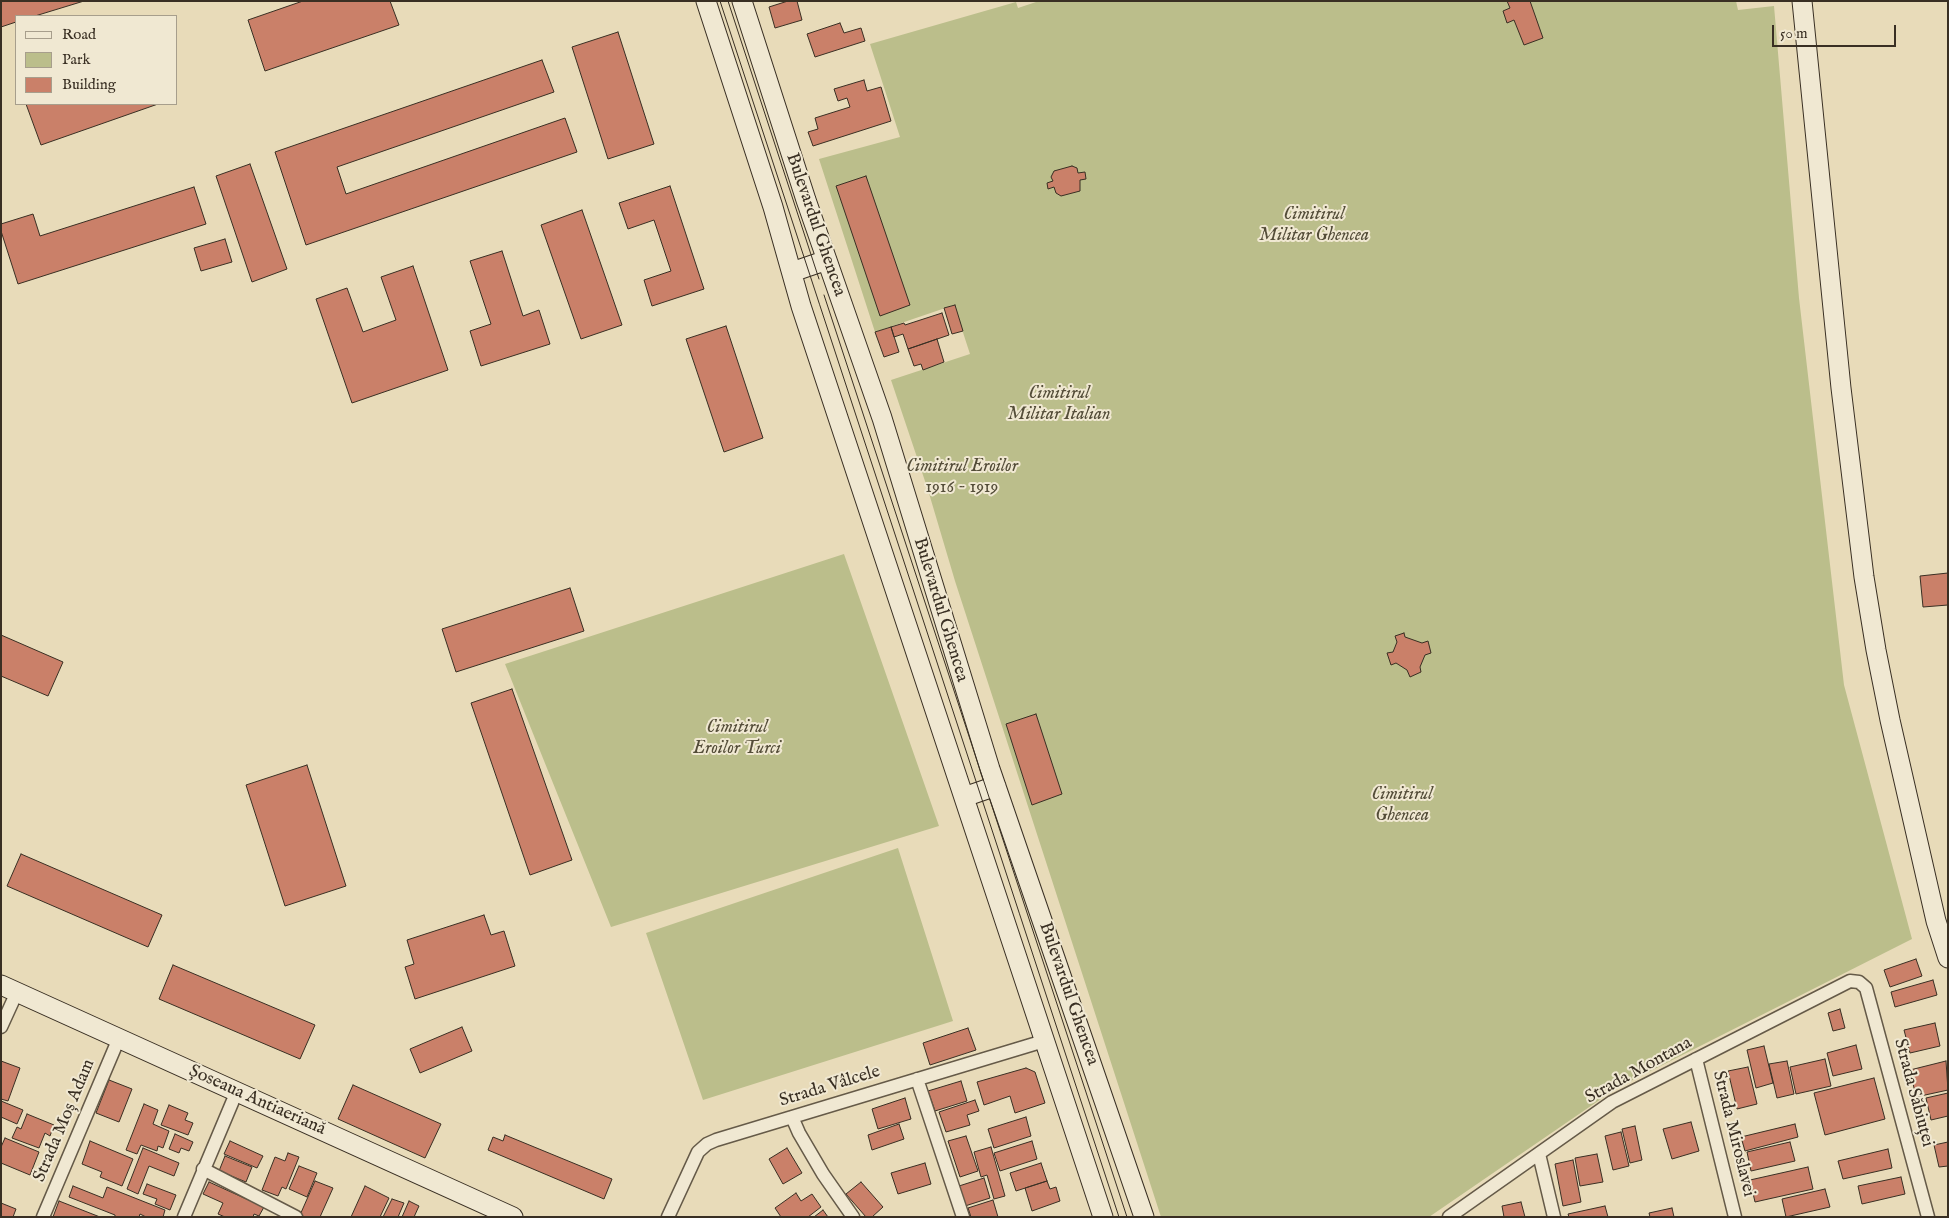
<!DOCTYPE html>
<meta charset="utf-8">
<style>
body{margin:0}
#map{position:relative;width:1949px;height:1218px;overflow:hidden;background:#e8dbb9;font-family:"IM FELL English",serif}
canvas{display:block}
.frame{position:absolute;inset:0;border:2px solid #392f23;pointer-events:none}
.legend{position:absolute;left:15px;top:15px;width:162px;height:90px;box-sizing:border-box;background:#f0e8d2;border:1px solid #a79e8c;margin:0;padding:6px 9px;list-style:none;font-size:15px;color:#392f23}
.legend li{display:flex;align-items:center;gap:10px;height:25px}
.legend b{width:25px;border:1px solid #a79e8c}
.scale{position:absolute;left:1772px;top:25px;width:124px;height:22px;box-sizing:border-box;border:2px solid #392f23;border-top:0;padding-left:6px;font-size:15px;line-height:18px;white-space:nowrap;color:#392f23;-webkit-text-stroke:4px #f0e8d2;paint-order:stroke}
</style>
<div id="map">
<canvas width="1949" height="1218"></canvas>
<div class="frame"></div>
<ul class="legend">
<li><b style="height:6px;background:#f0e8d2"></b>Road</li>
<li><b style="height:14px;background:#bbbe8b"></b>Park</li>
<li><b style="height:14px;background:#ca8069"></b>Building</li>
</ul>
<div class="scale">50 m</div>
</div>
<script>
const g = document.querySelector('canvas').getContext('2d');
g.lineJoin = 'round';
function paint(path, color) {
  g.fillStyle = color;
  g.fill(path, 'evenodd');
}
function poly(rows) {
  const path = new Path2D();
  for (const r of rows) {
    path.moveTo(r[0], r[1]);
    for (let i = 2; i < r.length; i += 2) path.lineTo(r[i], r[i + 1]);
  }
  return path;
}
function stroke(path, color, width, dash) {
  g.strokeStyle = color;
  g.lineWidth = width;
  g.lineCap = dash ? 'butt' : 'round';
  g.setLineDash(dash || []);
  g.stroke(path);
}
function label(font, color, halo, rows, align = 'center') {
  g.font = font + ' "IM FELL English",serif';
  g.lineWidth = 4;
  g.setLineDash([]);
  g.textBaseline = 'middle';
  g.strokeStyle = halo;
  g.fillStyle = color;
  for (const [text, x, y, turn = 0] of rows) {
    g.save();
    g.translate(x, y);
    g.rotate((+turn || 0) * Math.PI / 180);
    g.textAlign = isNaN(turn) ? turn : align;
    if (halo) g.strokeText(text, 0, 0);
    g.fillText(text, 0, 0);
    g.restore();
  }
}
const green = poly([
 [1039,1,1736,1,1738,10,1774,6,1799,298,1844,685,1912,939,1617,1088,1429,1217,1161,1217,955,581,928,490,891,380,970,354,954,305,875,332,819,159,900,137,870,44,1016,2,1018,8],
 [844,554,939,826,611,927,505,664],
 [898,848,953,1021,703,1100,646,933]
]);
const building = poly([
 [1,1,84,1,35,16,16,16,16,22,1,27,1,1],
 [303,1,390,1,399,25,265,71,248,20,303,1],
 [788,1,797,1,802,20,775,28,769,7,788,1],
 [1507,1,1530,1,1543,38,1524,45,1514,20,1507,23,1503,11,1510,8,1507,1],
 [840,23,844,33,861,28,865,41,815,57,807,34,840,23],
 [618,32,654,144,608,159,572,47,618,32],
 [542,60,554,92,337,167,346,194,565,118,577,152,306,245,275,152,542,60],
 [864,80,867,91,881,87,891,121,813,146,808,132,818,129,815,118,850,107,847,98,838,101,834,89,864,80],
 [26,104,158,104,41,145,26,104],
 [250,164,287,269,252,282,216,176,250,164],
 [1072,166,1077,168,1078,173,1085,172,1086,179,1080,180,1080,191,1061,196,1056,193,1054,187,1048,189,1047,183,1053,181,1051,177,1054,171,1072,166],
 [866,176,910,305,880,316,836,186,866,176],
 [670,186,704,289,652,306,644,280,671,271,654,220,628,229,619,203,670,186],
 [194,187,206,224,18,284,1,231,1,224,33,214,40,236,194,187],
 [582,210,622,325,581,339,541,225,582,210],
 [225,239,232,262,201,271,194,248,225,239],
 [502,251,523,316,539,310,550,344,481,366,470,331,491,324,470,261,502,251],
 [413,266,448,370,352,403,316,299,347,288,363,332,396,320,381,277,413,266],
 [955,305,963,331,952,334,944,308,955,305],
 [942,313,949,335,908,349,903,334,894,337,891,327,904,323,905,325,942,313],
 [726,326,763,438,724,452,686,339,726,326],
 [891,327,899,352,884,357,875,332,891,327],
 [937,339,944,362,923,370,921,364,914,366,908,349,937,339],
 [1948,573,1948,605,1923,607,1920,576,1948,573],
 [570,588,584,631,456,672,442,629,570,588],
 [1404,633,1405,637,1422,643,1428,641,1431,653,1425,655,1420,667,1421,672,1410,677,1407,670,1396,663,1391,665,1387,653,1393,652,1397,642,1395,636,1404,633],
 [1,635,63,662,48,696,1,676,1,635],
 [512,689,572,860,530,875,471,703,512,689],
 [1036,714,1062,794,1032,805,1006,724,1036,714],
 [307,765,346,886,285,906,246,785,307,765],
 [21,854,162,915,148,947,7,886,21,854],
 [484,915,491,935,504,931,515,966,415,999,405,967,414,964,407,940,484,915],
 [1916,959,1922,976,1890,987,1884,970,1916,959],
 [173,965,315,1025,300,1059,159,999,173,965],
 [1933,980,1937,995,1895,1007,1891,992,1933,980],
 [1840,1009,1845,1028,1833,1031,1828,1013,1840,1009],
 [1935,1023,1940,1046,1910,1053,1904,1030,1935,1023],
 [462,1027,472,1051,420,1073,410,1049,462,1027],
 [968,1028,976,1050,930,1065,923,1043,968,1028],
 [1856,1045,1862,1069,1833,1076,1827,1053,1856,1045],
 [1764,1046,1773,1083,1756,1088,1747,1050,1764,1046],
 [1825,1059,1831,1086,1796,1094,1790,1067,1825,1059],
 [1,1061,20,1068,8,1101,1,1099,1,1061],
 [1787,1061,1794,1094,1777,1098,1769,1064,1787,1061],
 [1946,1061,1948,1090,1916,1097,1910,1070,1946,1061],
 [1748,1067,1757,1104,1737,1109,1728,1071,1748,1067],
 [1026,1068,1035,1072,1045,1103,1015,1113,1010,1096,984,1105,977,1082,1026,1068],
 [1874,1078,1885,1119,1825,1135,1814,1093,1874,1078],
 [109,1080,132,1089,119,1122,96,1113,109,1080],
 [961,1081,967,1101,935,1111,928,1091,961,1081],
 [353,1085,441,1124,425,1158,338,1119,353,1085],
 [1948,1093,1948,1116,1931,1120,1926,1098,1948,1093],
 [905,1098,911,1119,878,1129,872,1109,905,1098],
 [975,1100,979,1111,967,1115,970,1125,946,1132,939,1112,975,1100],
 [1,1101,23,1110,17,1124,1,1117,1,1101],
 [144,1104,158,1110,153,1124,169,1131,163,1148,158,1146,157,1151,141,1145,137,1154,126,1150,144,1104],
 [169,1105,188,1113,185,1120,193,1123,188,1135,161,1125,169,1105],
 [27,1114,54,1125,50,1136,45,1133,39,1148,12,1138,17,1127,21,1129,27,1114],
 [1026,1117,1031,1136,994,1148,988,1129,1026,1117],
 [1691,1122,1699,1151,1672,1159,1663,1129,1691,1122],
 [899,1124,904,1139,872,1150,868,1135,899,1124],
 [1795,1124,1798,1137,1745,1151,1741,1137,1795,1124],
 [1635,1126,1642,1160,1630,1163,1622,1129,1635,1126],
 [1621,1132,1629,1166,1613,1170,1605,1136,1621,1132],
 [175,1134,193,1142,189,1151,181,1148,179,1153,169,1149,175,1134],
 [505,1135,612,1179,604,1199,488,1150,493,1137,503,1141,505,1135],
 [966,1136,978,1171,960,1177,948,1141,966,1136],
 [5,1138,39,1152,30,1175,1,1163,1,1147,5,1138],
 [90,1141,133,1159,122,1186,100,1177,102,1172,82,1164,90,1141],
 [230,1141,263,1156,257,1168,224,1154,230,1141],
 [1032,1141,1037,1159,1000,1171,994,1153,1032,1141],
 [1790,1142,1795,1161,1751,1171,1747,1152,1790,1142],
 [1948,1142,1948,1166,1939,1167,1934,1145,1948,1142],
 [991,1147,1005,1196,994,1199,987,1175,981,1177,974,1152,991,1147],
 [143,1148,179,1163,174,1176,149,1166,138,1194,127,1189,143,1148],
 [787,1148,802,1173,783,1184,769,1159,787,1148],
 [1888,1149,1892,1168,1843,1179,1838,1161,1888,1149],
 [288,1153,299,1157,286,1189,282,1187,278,1196,262,1190,275,1157,285,1161,288,1153],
 [1597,1154,1603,1182,1580,1186,1575,1158,1597,1154],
 [225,1156,252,1167,246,1182,219,1171,225,1156],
 [1573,1160,1581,1202,1563,1206,1555,1164,1573,1160],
 [925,1163,931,1184,898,1194,891,1173,925,1163],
 [1041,1163,1047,1181,1016,1191,1010,1173,1041,1163],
 [299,1166,317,1173,307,1197,289,1189,299,1166],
 [1808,1167,1813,1189,1755,1202,1750,1180,1808,1167],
 [1901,1177,1905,1194,1862,1204,1858,1186,1901,1177],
 [984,1178,990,1198,965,1206,959,1186,984,1178],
 [315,1181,333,1188,320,1217,305,1217,300,1215,315,1181],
 [1047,1181,1050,1189,1056,1187,1060,1201,1032,1211,1025,1188,1047,1181],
 [209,1182,264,1207,259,1216,254,1214,253,1217,225,1217,218,1214,223,1203,203,1194,209,1182],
 [861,1182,883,1207,872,1217,866,1217,846,1194,861,1182],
 [147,1184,176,1195,170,1210,155,1204,157,1199,143,1194,147,1184],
 [73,1186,103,1198,107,1187,165,1210,163,1217,146,1217,140,1214,139,1217,115,1217,115,1215,69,1197,73,1186],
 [365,1186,389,1198,380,1217,351,1217,365,1186],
 [1825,1189,1830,1207,1786,1217,1782,1199,1825,1189],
 [796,1193,801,1201,812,1194,821,1207,808,1217,781,1217,775,1208,796,1193],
 [392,1199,404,1203,398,1217,383,1217,392,1199],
 [993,1200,998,1217,971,1217,968,1208,993,1200],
 [59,1201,100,1217,53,1217,59,1201],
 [409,1201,419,1206,414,1217,402,1217,409,1201],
 [1521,1202,1525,1217,1504,1217,1502,1206,1521,1202],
 [1,1203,16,1209,13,1217,1,1217,1,1203],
 [1605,1206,1608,1217,1569,1217,1568,1214,1605,1206],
 [1672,1208,1674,1217,1650,1217,1649,1213,1672,1208],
 [823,1210,828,1217,814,1217,823,1210]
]);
const street = poly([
 [1,1027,17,992],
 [1696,1059,1735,1217],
 [917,1079,963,1217],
 [792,1117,799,1133,823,1174,853,1217],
 [1539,1154,1554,1217],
 [203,1169,296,1217],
 [43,1217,119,1038],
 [184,1217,237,1091],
 [668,1217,698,1152,707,1144,716,1140,1044,1041],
 [1449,1217,1612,1102,1850,981,1859,982,1866,988,1928,1217]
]);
const secondary = poly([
 [706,1,773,207,801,306,1103,1217],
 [742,1,806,200,882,418,990,769,1144,1217],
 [1802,1,1841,388,1864,577,1876,650,1890,720,1936,921,1948,958],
 [792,272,827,260],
 [964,797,996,786],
 [1,985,513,1217]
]);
const tram = poly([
 [720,1,1119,1217],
 [728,1,819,279],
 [824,295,1127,1217]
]);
const parkNames = [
 ["Cimitirul",1314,215],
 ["Militar Ghencea",1314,236],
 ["Cimitirul",1059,394],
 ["Militar Italian",1059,415],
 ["Cimitirul Eroilor",962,467],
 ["1916 - 1919",962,488],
 ["Cimitirul",737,728],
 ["Eroilor Turci",737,749],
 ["Cimitirul",1402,795],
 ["Ghencea",1402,816]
];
const streetNames = [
 ["Bulevardul Ghencea",815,225,71],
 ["Bulevardul Ghencea",940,610,73],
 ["Bulevardul Ghencea",1068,994,71],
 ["Strada Montana",1639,1071,-29],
 ["Strada Vâlcele",830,1087,-17],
 ["Strada Săbiuței",1913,1093,75],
 ["Șoseaua Antiaeriană",257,1101,24],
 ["Strada Moș Adam",65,1121,-67],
 ["Strada Miroslavei",1733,1134,76]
];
paint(green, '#bbbe8b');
paint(building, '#ca8069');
stroke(building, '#392f23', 1);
stroke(street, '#655a48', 15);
stroke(secondary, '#392f23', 21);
stroke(street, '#f0e8d2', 12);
stroke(secondary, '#f0e8d2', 19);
stroke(tram, '#392f23', 1);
label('italic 18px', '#534c38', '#f0e8d2', parkNames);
label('18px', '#392f23', '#f0e8d2', streetNames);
</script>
